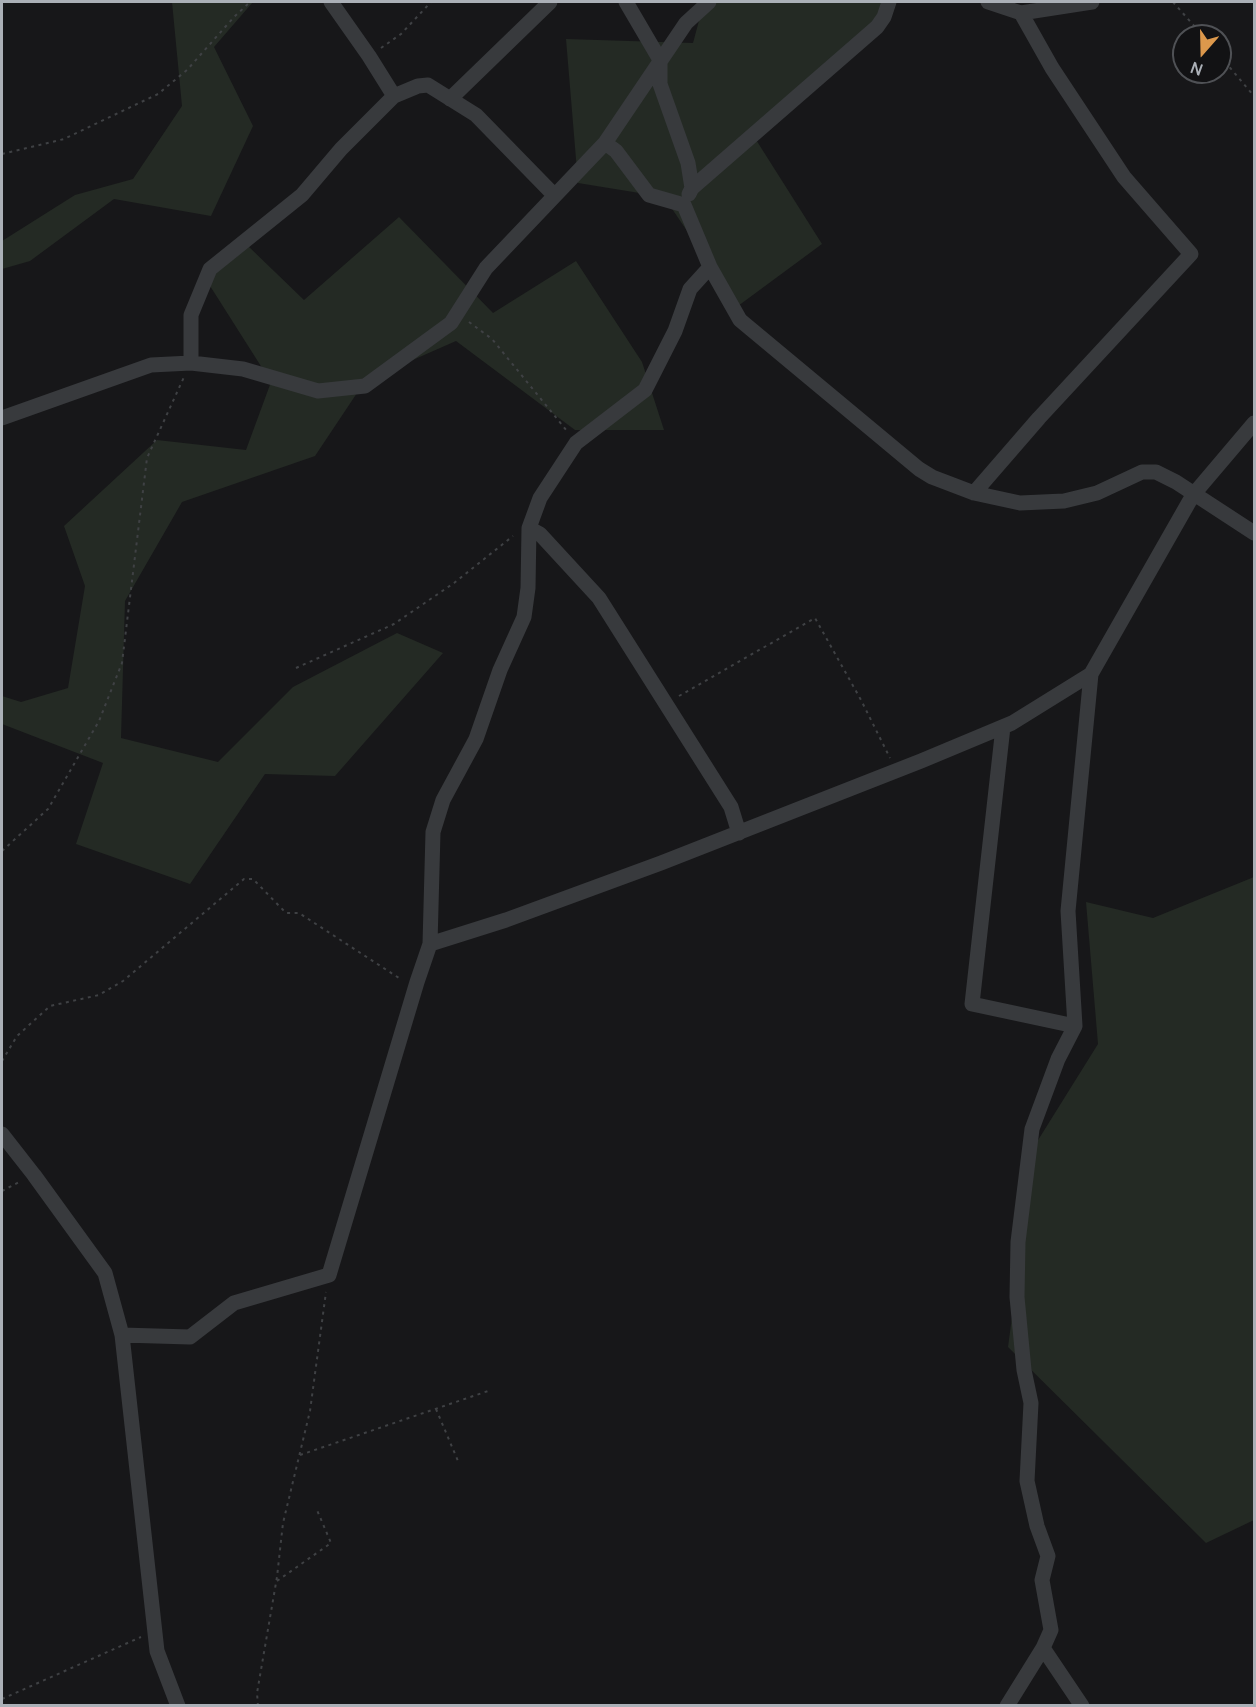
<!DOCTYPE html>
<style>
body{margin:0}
#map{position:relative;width:1256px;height:1707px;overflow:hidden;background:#171719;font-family:Manrope,sans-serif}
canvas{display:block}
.frame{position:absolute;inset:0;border:3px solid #abb0b7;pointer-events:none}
.north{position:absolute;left:1172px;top:24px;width:60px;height:60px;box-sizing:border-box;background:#121214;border:2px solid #4f5155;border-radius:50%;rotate:200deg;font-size:16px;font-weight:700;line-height:24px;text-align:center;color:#abb0b7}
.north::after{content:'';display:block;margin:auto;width:21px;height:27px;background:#dc984c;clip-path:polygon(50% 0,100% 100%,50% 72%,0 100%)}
</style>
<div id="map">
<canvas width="1256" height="1707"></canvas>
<div class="frame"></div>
<div class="north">N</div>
</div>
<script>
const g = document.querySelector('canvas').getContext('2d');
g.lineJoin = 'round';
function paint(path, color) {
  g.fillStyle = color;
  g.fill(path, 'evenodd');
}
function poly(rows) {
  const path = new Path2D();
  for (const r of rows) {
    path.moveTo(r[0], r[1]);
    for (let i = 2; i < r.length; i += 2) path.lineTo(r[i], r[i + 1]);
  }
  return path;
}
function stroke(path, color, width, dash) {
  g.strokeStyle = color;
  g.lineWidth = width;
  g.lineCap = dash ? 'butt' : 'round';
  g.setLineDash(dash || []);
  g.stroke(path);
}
const green = poly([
 [172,2,253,2,214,47,253,126,211,216,114,199,30,261,2,269,2,241,75,195,133,179,182,106],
 [704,2,887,2,891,15,753,135,822,244,738,306,664,197,578,183,566,39,693,43],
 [399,217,493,313,576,261,642,362,664,430,575,430,456,341,365,381,315,456,182,502,125,601,121,738,218,762,293,687,397,633,443,653,335,776,265,774,190,884,76,844,103,763,2,724,2,696,21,702,68,688,85,586,64,526,157,440,246,450,271,382,205,278,247,245,304,300],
 [1254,877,1254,1520,1206,1543,1008,1347,1035,1145,1098,1044,1086,902,1153,918]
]);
const path = poly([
 [1173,2,1203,36],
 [381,48,401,34,431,2],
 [1220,56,1254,96],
 [2,154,64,139,158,94,187,70,234,17,250,2],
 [469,322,492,339,567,431],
 [296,668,394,624,454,583,513,536],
 [679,696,815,618,861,700,890,758],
 [2,851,48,809,99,721,122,663,147,458,184,377],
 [2,1061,17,1036,50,1006,99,995,123,981,244,879,253,879,286,913,299,913,402,980],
 [2,1191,21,1181],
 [436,1409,458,1461],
 [300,1455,491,1390],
 [277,1581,331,1543,317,1510],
 [2,1699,141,1637],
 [258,1706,257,1693,277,1577,283,1523,310,1411,326,1292]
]);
const minor = poly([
 [331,2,369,56,394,96],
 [626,2,660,60,660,84,688,163,692,188,689,194],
 [709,2,686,23,605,143,616,151,649,195,684,205,710,267,740,320,919,469,932,477,974,493,1020,503,1064,501,1097,493,1142,472,1156,472,1176,482,1254,533],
 [988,2,1021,13,1092,2],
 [450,99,550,2],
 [692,188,877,27,884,17,889,2],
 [191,363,191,315,210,269,302,195,341,149,394,96,418,86,428,85,476,115,554,195],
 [2,418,151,365,191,363,243,369,318,391,365,386,451,323,486,268,605,143],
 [974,493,1039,418,1191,254,1124,177,1052,68,1021,13],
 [529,528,540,534,599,598,731,807,739,833],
 [1003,727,972,1004,1075,1026],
 [430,944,506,920,661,863,921,761,1012,723,1091,674],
 [2,1134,34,1175,105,1273,122,1335,157,1651,178,1706],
 [122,1335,190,1337,234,1303,329,1275,417,982,430,944,433,832,443,800,476,739,500,670,524,617,528,588,529,528,540,498,576,443,645,390,675,331,690,289,710,267],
 [1043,1648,1082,1706],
 [1007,1706,1043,1648,1051,1630,1042,1580,1048,1556,1037,1526,1027,1481,1031,1403,1024,1370,1017,1297,1018,1242,1032,1129,1058,1059,1075,1026,1068,911,1091,674,1193,495,1254,423]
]);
paint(green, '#242a24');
stroke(path, '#3f4144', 2, [3, 4.5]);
stroke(minor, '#383a3d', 15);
</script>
